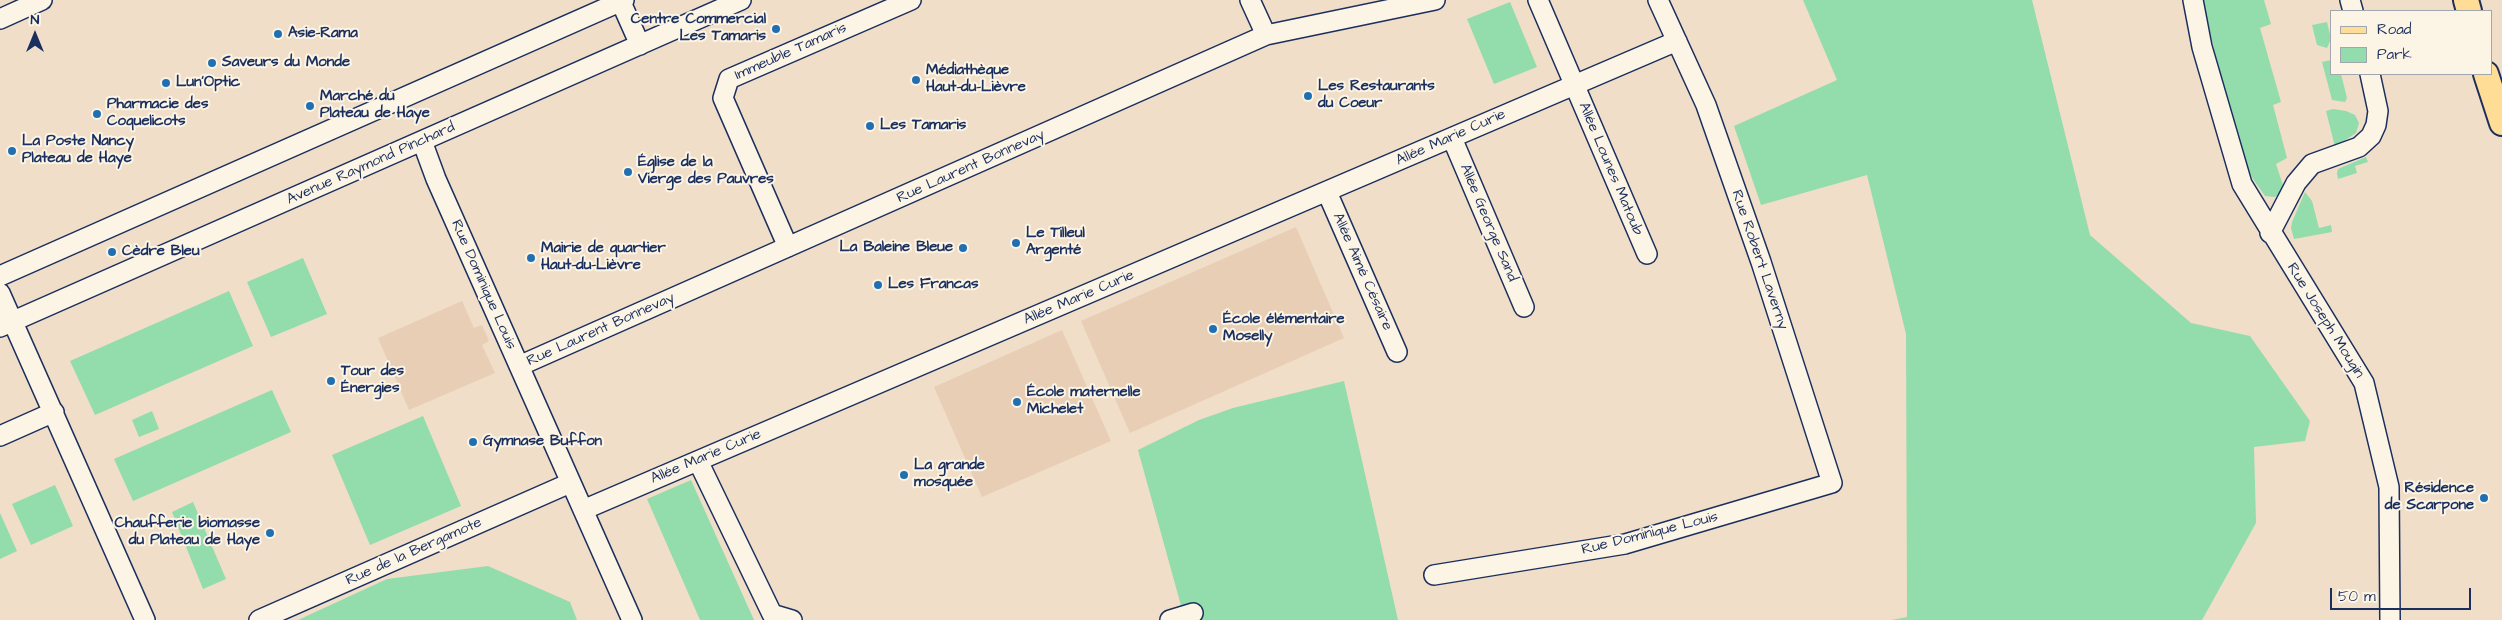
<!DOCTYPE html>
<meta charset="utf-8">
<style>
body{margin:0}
#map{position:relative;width:2502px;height:620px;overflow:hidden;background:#f0dec8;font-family:"Architects Daughter",sans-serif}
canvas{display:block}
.legend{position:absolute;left:2330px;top:10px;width:162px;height:65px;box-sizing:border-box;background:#fcf5e5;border:1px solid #a2a6af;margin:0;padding:6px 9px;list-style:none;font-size:15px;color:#1b2f5e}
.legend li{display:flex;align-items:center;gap:10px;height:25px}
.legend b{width:25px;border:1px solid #a2a6af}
.north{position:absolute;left:10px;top:10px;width:50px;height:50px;-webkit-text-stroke:4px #fcf5e5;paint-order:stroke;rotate:0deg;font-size:14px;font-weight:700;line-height:20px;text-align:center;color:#1b2f5e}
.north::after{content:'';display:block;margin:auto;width:18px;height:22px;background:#1b2f5e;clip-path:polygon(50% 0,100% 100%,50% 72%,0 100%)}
.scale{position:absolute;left:2330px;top:588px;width:141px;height:22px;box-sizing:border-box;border:2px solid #1b2f5e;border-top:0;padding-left:6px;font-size:15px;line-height:18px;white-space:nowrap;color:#1b2f5e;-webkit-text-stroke:4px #fcf5e5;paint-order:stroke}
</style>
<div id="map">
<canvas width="2502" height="620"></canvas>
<ul class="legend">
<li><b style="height:6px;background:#ffdd96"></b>Road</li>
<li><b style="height:14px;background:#93dcac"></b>Park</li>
</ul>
<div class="north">N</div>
<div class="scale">50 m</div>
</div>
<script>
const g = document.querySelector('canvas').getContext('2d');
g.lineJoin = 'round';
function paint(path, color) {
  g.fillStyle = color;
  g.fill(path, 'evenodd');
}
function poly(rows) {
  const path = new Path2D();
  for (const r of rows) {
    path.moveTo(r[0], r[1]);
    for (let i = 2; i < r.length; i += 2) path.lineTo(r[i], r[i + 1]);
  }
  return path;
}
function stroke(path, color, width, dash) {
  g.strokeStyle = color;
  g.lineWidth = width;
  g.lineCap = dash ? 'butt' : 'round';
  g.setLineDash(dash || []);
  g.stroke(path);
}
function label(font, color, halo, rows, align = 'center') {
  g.font = font + ' "Architects Daughter",sans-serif';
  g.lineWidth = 4;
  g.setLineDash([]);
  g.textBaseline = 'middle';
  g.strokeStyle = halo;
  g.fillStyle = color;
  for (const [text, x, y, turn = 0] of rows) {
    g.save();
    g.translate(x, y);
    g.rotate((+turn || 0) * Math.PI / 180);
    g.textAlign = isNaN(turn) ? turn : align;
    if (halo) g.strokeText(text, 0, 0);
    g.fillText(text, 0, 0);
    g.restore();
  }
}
const built = poly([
 [1296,227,1344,338,1130,433,1081,321],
 [462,301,474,328,482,325,489,341,482,345,495,373,409,410,378,338],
 [1062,330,1111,441,982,497,934,387]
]);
const green = poly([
 [1803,0,2032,0,2090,235,2191,323,2250,336,2310,421,2305,441,2254,447,2256,523,2202,620,1891,620,1907,617,1906,334,1867,175,1761,205,1734,126,1837,80],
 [2203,0,2264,0,2271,24,2260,28,2281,102,2273,105,2287,158,2276,164,2284,188,2280,195,2274,197,2265,196,2251,176,2241,150,2222,86],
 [1510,2,1537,67,1494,84,1467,19],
 [2327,22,2331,39,2327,48,2317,45,2312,25],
 [2331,60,2331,74,2341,74,2347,98,2345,102,2332,100,2322,62],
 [2333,109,2346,111,2355,115,2359,123,2356,133,2335,147,2326,111],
 [2366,157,2368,162,2355,166,2357,173,2338,179,2337,173,2338,169],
 [2305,192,2312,201,2319,228,2331,225,2332,232,2294,239,2291,228,2292,222],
 [303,258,327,314,271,337,247,282],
 [229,291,253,346,95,415,70,361],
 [1344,381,1398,620,1185,620,1138,450,1199,420,1233,408],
 [272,390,291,432,133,501,114,459],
 [152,411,159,429,139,437,132,420],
 [423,416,461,506,370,545,332,455],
 [691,480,754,620,700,620,647,499],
 [55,485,73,526,31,545,12,504],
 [193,502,226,579,203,589,172,512],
 [0,513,17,551,0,559],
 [488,566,570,602,577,620,298,620,387,579]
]);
const minor = poly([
 [620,0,640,45],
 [1250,0,1266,35],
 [1538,0,1647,254],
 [2193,0,2202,47,2242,184,2364,383,2389,487,2390,620],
 [2350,0,2353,11],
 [0,19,42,0],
 [1452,138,1524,307],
 [422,141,436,179,632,620],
 [1327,192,1397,352],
 [2270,233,2296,183,2312,164,2359,147,2371,136,2376,125,2378,111,2370,74],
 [788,247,723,98,729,79,911,0],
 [0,276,624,0],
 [0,293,145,620],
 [0,327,741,0],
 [519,366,1266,35,1435,0],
 [0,436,54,412],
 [698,461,772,614,792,620],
 [583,510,1677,41],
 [1434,575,1625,544,1832,483,1761,262,1706,105,1658,0],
 [259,620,570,483],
 [1170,620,1193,613]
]);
const major = poly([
 [2466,0,2469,11],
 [2486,74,2502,123]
]);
const markers = [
 [776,29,5,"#1f6fb2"],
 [278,34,5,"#1f6fb2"],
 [212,63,5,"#1f6fb2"],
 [916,80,5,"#1f6fb2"],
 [166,83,5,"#1f6fb2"],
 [1308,96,5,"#1f6fb2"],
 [310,106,5,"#1f6fb2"],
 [97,114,5,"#1f6fb2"],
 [870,126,5,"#1f6fb2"],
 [12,151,5,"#1f6fb2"],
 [628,172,5,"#1f6fb2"],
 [1016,243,5,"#1f6fb2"],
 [963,248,5,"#1f6fb2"],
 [112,252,5,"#1f6fb2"],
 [531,258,5,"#1f6fb2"],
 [878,285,5,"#1f6fb2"],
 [1213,329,5,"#1f6fb2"],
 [331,381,5,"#1f6fb2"],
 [1017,402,5,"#1f6fb2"],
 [473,442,5,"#1f6fb2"],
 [904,475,5,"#1f6fb2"],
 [2484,498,5,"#1f6fb2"],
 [270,533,5,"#1f6fb2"]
];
const poiNames = [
 ["Centre Commercial",766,20,"right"],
 ["Les Tamaris",766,37,"right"],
 ["Asie-Rama",288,34],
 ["Saveurs du Monde",222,63],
 ["Médiathèque",926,71],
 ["Haut-du-Lièvre",926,88],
 ["Lun'Optic",176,83],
 ["Les Restaurants",1318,87],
 ["du Coeur",1318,104],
 ["Marché du",320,97],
 ["Plateau de Haye",320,114],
 ["Pharmacie des",107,105],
 ["Coquelicots",107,122],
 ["Les Tamaris",880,126],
 ["La Poste Nancy",22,142],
 ["Plateau de Haye",22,159],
 ["Église de la",638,163],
 ["Vierge des Pauvres",638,180],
 ["Le Tilleul",1026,234],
 ["Argenté",1026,251],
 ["La Baleine Bleue",953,248,"right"],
 ["Mairie de quartier",541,249],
 ["Haut-du-Lièvre",541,266],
 ["Cèdre Bleu",122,252],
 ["Les Francas",888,285],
 ["École élémentaire",1223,320],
 ["Moselly",1223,337],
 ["Tour des",341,372],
 ["Énergies",341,389],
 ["École maternelle",1027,393],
 ["Michelet",1027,410],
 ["Gymnase Buffon",483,442],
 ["La grande",914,466],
 ["mosquée",914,483],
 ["Résidence",2474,489,"right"],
 ["de Scarpone",2474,506,"right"],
 ["Chaufferie biomasse",260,524,"right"],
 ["du Plateau de Haye",260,541,"right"]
];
const streetNames = [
 ["Immeuble Tamaris",791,52,-24],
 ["Allée Marie Curie",1451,138,-24],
 ["Avenue Raymond Pinchard",371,164,-24],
 ["Rue Laurent Bonnevay",971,167,-24],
 ["Allée Lounes Matoub",1610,169,67],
 ["Allée George Sand",1488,223,67],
 ["Rue Robert Laverny",1759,260,71],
 ["Allée Aimé Césaire",1362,272,66],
 ["Rue Dominique Louis",483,285,66],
 ["Allée Marie Curie",1079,298,-23],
 ["Rue Joseph Mougin",2325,321,58],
 ["Rue Laurent Bonnevay",601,330,-24],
 ["Allée Marie Curie",706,457,-23],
 ["Rue Dominique Louis",1650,534,-14],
 ["Rue de la Bergamote",414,552,-24]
];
paint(built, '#e8ceb4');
paint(green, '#93dcac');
stroke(minor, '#1b2f5e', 22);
stroke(major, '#1b2f5e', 28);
stroke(minor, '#fcf5e5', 19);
stroke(major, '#ffdd96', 24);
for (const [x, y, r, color] of markers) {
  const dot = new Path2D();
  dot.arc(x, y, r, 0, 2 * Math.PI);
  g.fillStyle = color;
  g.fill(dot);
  stroke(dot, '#fcf5e5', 2);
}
label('bold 15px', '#1b2f5e', '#fcf5e5', poiNames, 'left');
label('15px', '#1b2f5e', '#fcf5e5', streetNames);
</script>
